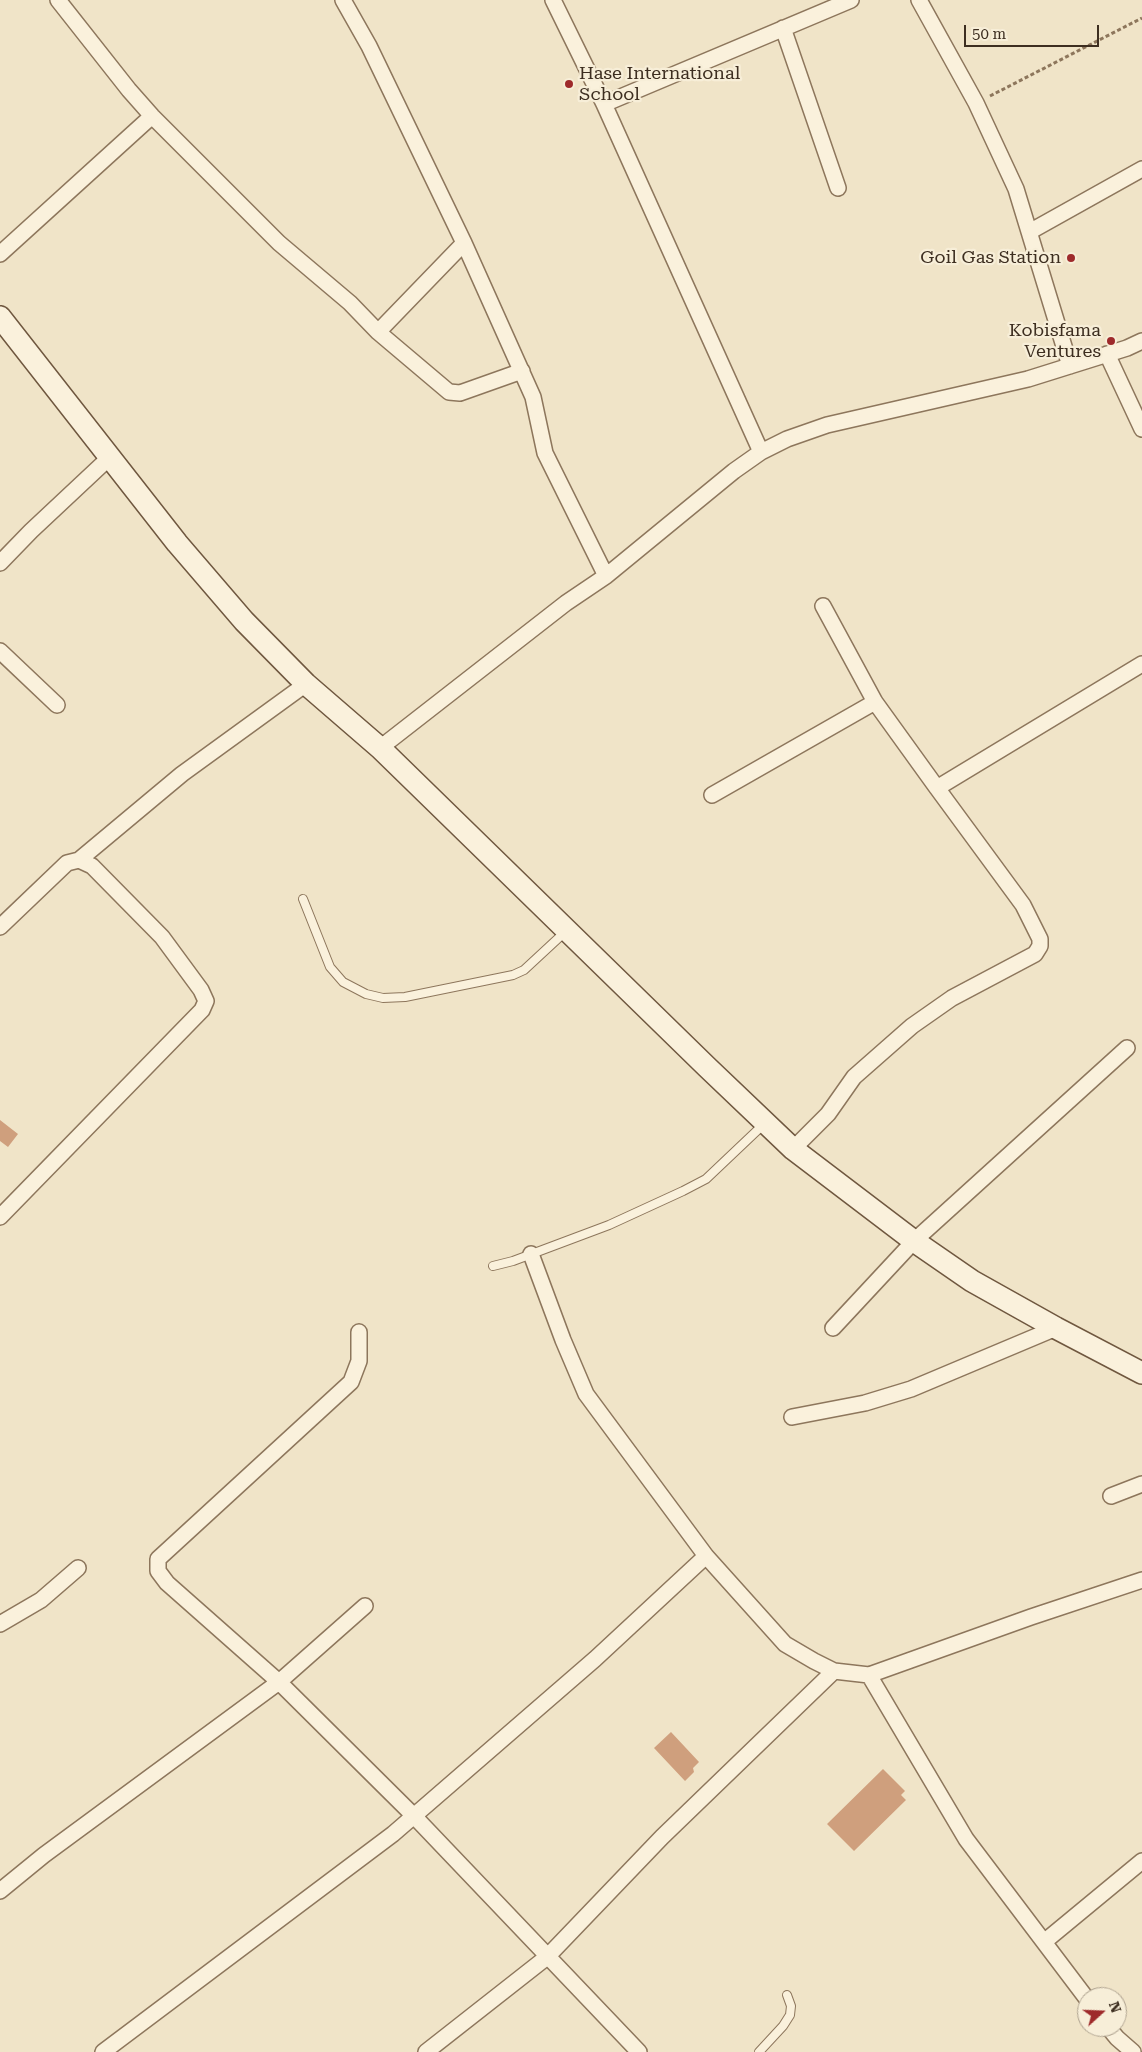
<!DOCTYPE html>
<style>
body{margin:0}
#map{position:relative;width:1142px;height:2052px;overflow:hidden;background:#f0e4c8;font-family:"Roboto Serif",serif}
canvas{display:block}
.north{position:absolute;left:1077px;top:1987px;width:50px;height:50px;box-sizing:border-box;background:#f7eed8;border:1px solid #ada18e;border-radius:50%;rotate:70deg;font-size:14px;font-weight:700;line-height:20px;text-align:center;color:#3d2e20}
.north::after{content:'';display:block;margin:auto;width:18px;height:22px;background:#9e2a2b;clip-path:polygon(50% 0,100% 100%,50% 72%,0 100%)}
.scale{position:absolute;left:964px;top:25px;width:135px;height:22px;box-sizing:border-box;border:2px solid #3d2e20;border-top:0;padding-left:6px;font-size:15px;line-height:18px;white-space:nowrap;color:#3d2e20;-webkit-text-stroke:4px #f7eed8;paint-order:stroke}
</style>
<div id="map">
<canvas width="1142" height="2052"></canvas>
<div class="north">N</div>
<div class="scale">50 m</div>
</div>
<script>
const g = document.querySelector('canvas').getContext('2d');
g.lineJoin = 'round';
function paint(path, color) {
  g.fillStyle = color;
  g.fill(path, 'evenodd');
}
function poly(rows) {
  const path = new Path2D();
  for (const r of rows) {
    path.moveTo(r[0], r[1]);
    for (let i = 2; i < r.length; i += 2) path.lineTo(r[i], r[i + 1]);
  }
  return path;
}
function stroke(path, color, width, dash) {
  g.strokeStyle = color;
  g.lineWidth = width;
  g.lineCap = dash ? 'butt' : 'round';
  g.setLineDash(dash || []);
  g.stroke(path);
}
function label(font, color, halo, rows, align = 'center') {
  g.font = font + ' "Roboto Serif",serif';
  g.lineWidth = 4.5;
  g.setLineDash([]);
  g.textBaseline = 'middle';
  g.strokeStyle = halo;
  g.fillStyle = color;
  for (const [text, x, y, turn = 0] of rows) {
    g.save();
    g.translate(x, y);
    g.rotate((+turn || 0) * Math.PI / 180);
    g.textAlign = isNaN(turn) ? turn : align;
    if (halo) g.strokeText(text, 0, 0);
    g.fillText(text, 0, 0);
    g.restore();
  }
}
const building = poly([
 [0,1120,18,1134,8,1147,0,1141],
 [671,1732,699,1762,693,1768,694,1772,685,1781,654,1748],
 [883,1769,905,1791,901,1795,906,1800,854,1851,827,1824]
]);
const path = poly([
 [990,96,1142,18]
]);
const lane = poly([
 [303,899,330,967,343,982,366,994,383,998,405,997,513,975,524,970,565,932],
 [493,1266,513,1261,609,1225,683,1191,706,1179,764,1124],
 [759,2052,783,2026,790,2015,791,2006,787,1995]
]);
const street = poly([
 [58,0,129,90,152,116,279,243,350,303,378,332,449,392,460,393,522,371],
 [343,0,369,46,464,243,533,397,545,453,606,576],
 [553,0,604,104,761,452],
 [919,0,976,103,1016,189,1070,366],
 [783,28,838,188],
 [604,104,851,0],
 [1031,231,1142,169],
 [0,254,152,116],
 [378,332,464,243],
 [1107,354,1142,429],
 [0,563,31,531,110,457],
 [823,606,875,702,937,788,1142,664],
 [0,651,57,705],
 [380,748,566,603,606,576,734,471,761,452,787,439,827,425,1028,379,1127,348,1142,341],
 [712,795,875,702],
 [79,860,182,774,306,684],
 [0,927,67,863,79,860,92,866,162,937,201,990,206,1001,202,1010,0,1217],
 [793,1149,828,1114,854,1077,912,1026,952,998,1035,954,1040,946,1040,939,1023,905,937,788],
 [531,1254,563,1340,586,1394,706,1556,785,1644,814,1661,834,1671,869,1675,1031,1617,1142,1580],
 [833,1328,914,1241,1127,1048],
 [792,1417,865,1403,911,1389,1056,1328],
 [1111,1496,1142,1484],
 [365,1606,279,1682,413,1815,639,2052],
 [0,1624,41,1600,78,1568],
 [869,1675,966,1839,1087,1999],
 [0,1891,44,1855,279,1682,167,1583,158,1571,158,1559,351,1382,359,1361,359,1332],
 [1044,1942,1142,1861],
 [1108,2027,1117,2038,1133,2052],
 [103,2052,393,1834,595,1659,706,1556],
 [426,2052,547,1957,662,1837,834,1671]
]);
const secondary = poly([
 [0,317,177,543,244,621,306,684,380,748,707,1067,793,1149,914,1241,972,1281,1056,1328,1142,1373]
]);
const markers = [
 [569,84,5,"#9e2a2b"],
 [1071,258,5,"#9e2a2b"],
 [1111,341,5,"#9e2a2b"]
];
const poiNames = [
 ["Hase International",579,74,"left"],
 ["School",579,95,"left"],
 ["Goil Gas Station",1061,258],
 ["Kobisfama",1101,331],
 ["Ventures",1101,352]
];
paint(building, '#cf9f7d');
stroke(lane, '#8d765c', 10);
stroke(street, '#8d765c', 18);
stroke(secondary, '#6f573f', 24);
stroke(path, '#8d765c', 3, [4, 2.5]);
stroke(lane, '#faf1dc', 8);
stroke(street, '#faf1dc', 15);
stroke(secondary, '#faf1dc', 21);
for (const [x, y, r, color] of markers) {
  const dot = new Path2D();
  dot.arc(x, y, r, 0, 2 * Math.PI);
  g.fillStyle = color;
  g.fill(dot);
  stroke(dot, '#f7eed8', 2);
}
label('18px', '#3d2e20', '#f7eed8', poiNames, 'right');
</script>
